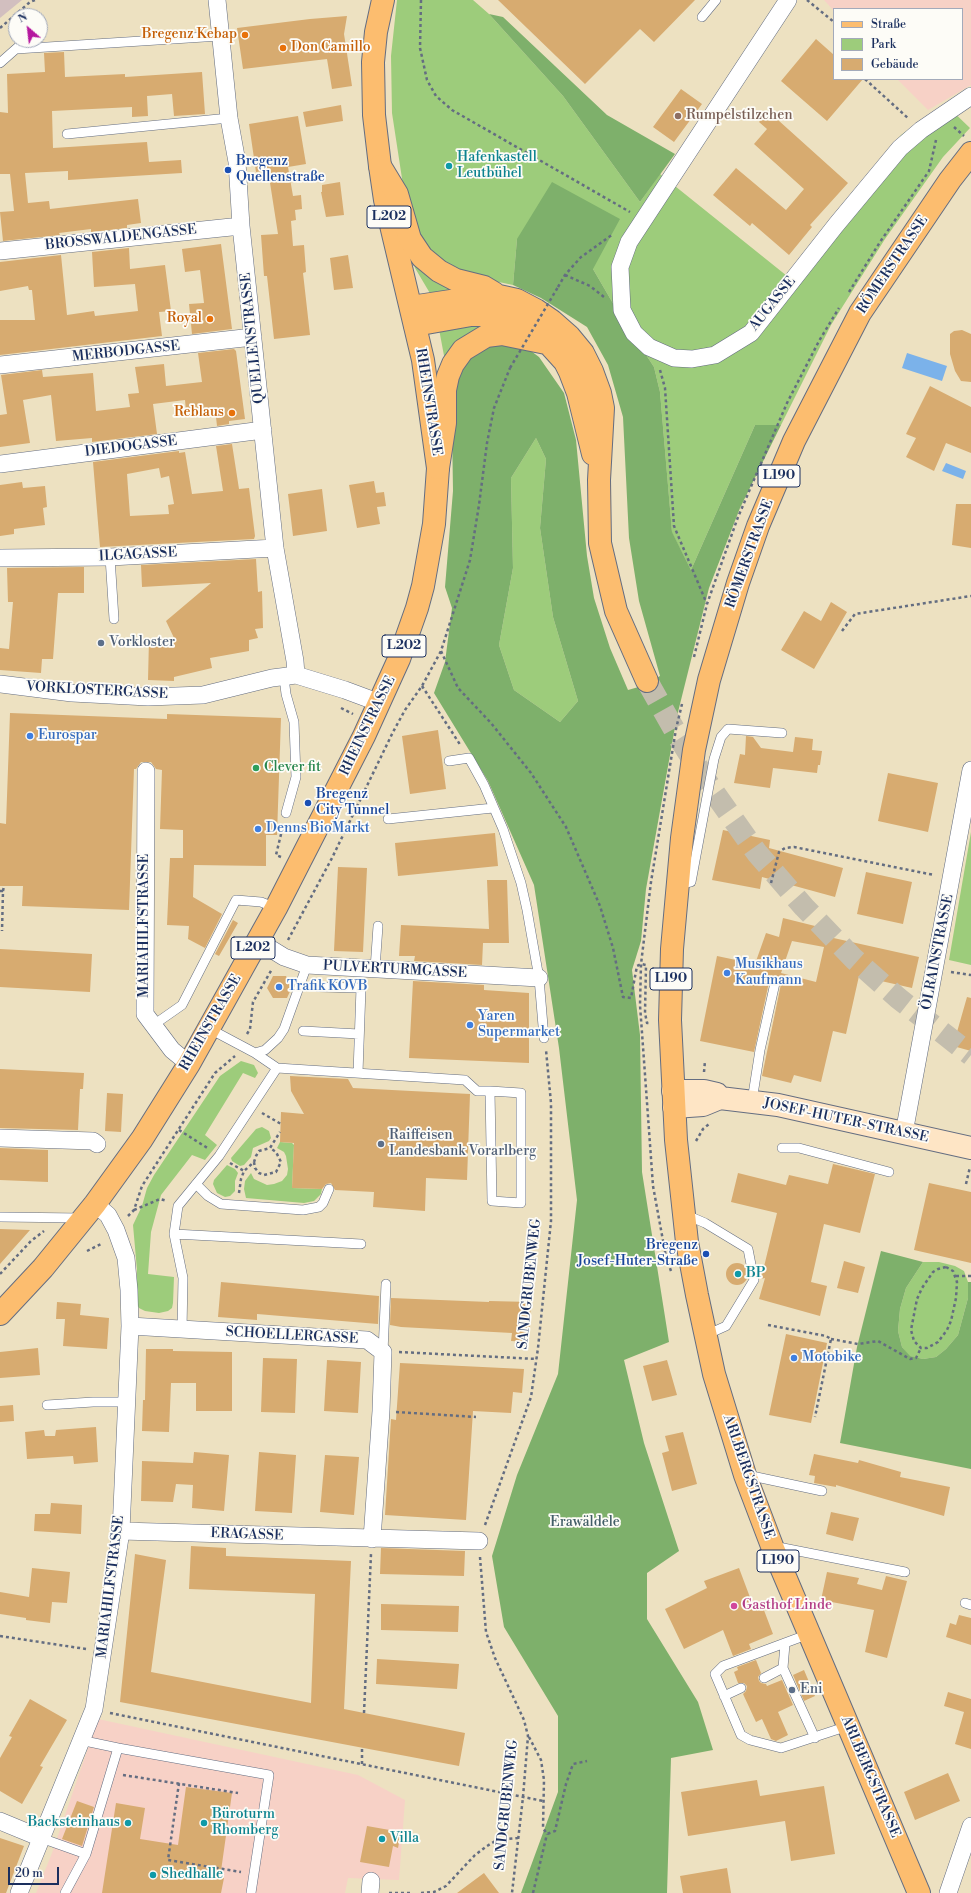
<!DOCTYPE html>
<meta charset="utf-8">
<style>
body{margin:0}
#map{position:relative;width:971px;height:1893px;overflow:hidden;background:#ede1c1;font-family:"Libre Bodoni",serif}
canvas{display:block}
.legend{position:absolute;left:833px;top:8px;width:130px;height:72px;box-sizing:border-box;background:#fdfcf7;border:1px solid #a3aaba;margin:0;padding:5px 7px;list-style:none;font-size:12px;color:#1b2f5e}
.legend li{display:flex;align-items:center;gap:8px;height:20px}
.legend b{width:20px;border:1px solid #a3aaba}
.north{position:absolute;left:8px;top:8px;width:40px;height:40px;box-sizing:border-box;background:#fdfcf7;border:1px solid #a3aaba;border-radius:50%;rotate:332deg;font-size:11px;font-weight:700;line-height:16px;text-align:center;color:#1b2f5e}
.north::after{content:'';display:block;margin:auto;width:14px;height:18px;background:#b5179e;clip-path:polygon(50% 0,100% 100%,50% 72%,0 100%)}
.scale{position:absolute;left:8px;top:1867px;width:51px;height:18px;box-sizing:border-box;border:2px solid #1b2f5e;border-top:0;padding-left:5px;font-size:12px;line-height:14px;white-space:nowrap;color:#1b2f5e;-webkit-text-stroke:3px #fdfcf7;paint-order:stroke}
</style>
<div id="map">
<canvas width="971" height="1893"></canvas>
<ul class="legend">
<li><b style="height:5px;background:#fcbd6f"></b>Straße</li>
<li><b style="height:11px;background:#9dcc7b"></b>Park</li>
<li><b style="height:11px;background:#d7ab70"></b>Gebäude</li>
</ul>
<div class="north">N</div>
<div class="scale">20 m</div>
</div>
<script>
const g = document.querySelector('canvas').getContext('2d');
g.lineJoin = 'round';
function paint(path, color) {
  g.fillStyle = color;
  g.fill(path, 'evenodd');
}
function poly(rows) {
  const path = new Path2D();
  for (const r of rows) {
    if (r.length === 3) {
      path.moveTo(r[0] + r[2], r[1]);
      path.arc(r[0], r[1], r[2], 0, 2 * Math.PI);
      continue;
    }
    path.moveTo(r[0], r[1]);
    for (let i = 2; i < r.length; i += 2) path.lineTo(r[i], r[i + 1]);
  }
  return path;
}
function stroke(path, color, width, dash) {
  g.strokeStyle = color;
  g.lineWidth = width;
  g.lineCap = dash ? 'butt' : 'round';
  g.setLineDash(dash || []);
  g.stroke(path);
}
function label(font, color, halo, rows, align = 'center') {
  g.font = font + ' "Libre Bodoni",serif';
  g.lineWidth = 3.5;
  g.setLineDash([]);
  g.textBaseline = 'middle';
  g.strokeStyle = halo;
  g.fillStyle = color;
  for (const [text, x, y, turn = 0] of rows) {
    g.save();
    g.translate(x, y);
    g.rotate((+turn || 0) * Math.PI / 180);
    g.textAlign = isNaN(turn) ? turn : align;
    if (halo) g.strokeText(text, 0, 0);
    g.fillText(text, 0, 0);
    g.restore();
  }
}
const built = poly([
 [824,0,971,0,971,85,928,110,897,79,962,79,962,9,834,9,834,11],
 [98,1719,358,1775,405,1800,399,1880,348,1878,345,1893,36,1893,52,1853]
]);
const industrial = poly([
 [0,0,22,0,0,18]
]);
const green = poly([
 [397,0,473,0,489,14,563,96,640,202,660,174,787,276,901,135,945,104,970,128,943,157,885,239,831,325,781,425,755,425,691,570,672,533,660,392,654,367,618,312,593,269,517,239,513,285,461,274,445,265,419,239,403,185,392,113,391,56],
 [413,261,461,288,431,295,415,268],
 [498,321,445,361,439,329],
 [536,438,546,459,540,528,553,617,578,701,560,722,514,690,499,645,513,568,511,478],
 [971,832,971,965,949,960],
 [241,1061,254,1065,258,1073,255,1078,243,1073,205,1135,217,1145,205,1160,192,1155,161,1195,151,1232,148,1274,174,1277,173,1303,172,1308,168,1311,159,1313,145,1311,139,1308,136,1302,137,1270,133,1225,142,1206,147,1188,154,1175,220,1076],
 [262,1127,269,1131,271,1138,269,1141,253,1148,251,1157,244,1165,240,1166,232,1161,231,1158,256,1129],
 [280,1142,292,1143,294,1145,292,1188,322,1189,321,1194,314,1201,304,1203,246,1198,244,1189,245,1181,251,1173,254,1179,267,1185,274,1184,282,1181,287,1175,288,1169,286,1156,284,1152,277,1148],
 [227,1165,235,1169,238,1173,235,1181,235,1191,230,1196,225,1197,217,1193,213,1184,214,1180],
 [923,1262,939,1262,955,1266,964,1271,968,1282,968,1298,958,1335,946,1349,936,1357,923,1359,909,1356,902,1347,898,1331,900,1309,906,1288]
]);
const forest = poly([
 [489,14,503,17,607,115,675,154,640,202,563,96],
 [552,182,620,219,593,269,618,312,654,367,660,392,672,532,691,570,755,425,781,425,740,508,709,588,677,716,646,889,641,941,632,970,640,1035,642,1172,669,1342,624,1360,644,1443,679,1551,647,1573,647,1619,698,1702,713,1750,671,1758,667,1893,521,1893,558,1792,558,1716,504,1627,492,1556,517,1475,558,1374,577,1200,559,1048,534,885,488,781,434,693,445,662,452,608,445,587,453,491,452,427,454,383,469,356,497,341,527,348,539,357,564,393,576,440,587,556,594,598,610,648,628,690,642,686,660,676,639,601,629,538,623,417,608,365,587,327,541,298,513,285,517,239],
 [536,438,546,459,540,528,553,617,578,701,560,722,514,690,499,645,513,568,511,478],
 [881,1251,923,1262,906,1288,900,1309,898,1331,902,1347,910,1356,923,1359,936,1357,946,1349,958,1335,968,1298,968,1282,971,1282,971,1469,840,1443,857,1347]
]);
const water = poly([
 [907,353,947,366,942,381,902,368],
 [946,463,966,471,963,479,942,471]
]);
const building = poly([
 [498,0,695,0,654,42,640,29,585,84],
 [347,16,344,34,352,86,332,89,327,59,243,69,237,28,310,19],
 [816,39,834,55,834,79,863,79,827,121,781,81],
 [64,52,65,77,125,74,125,77,202,72,205,114,174,116,172,94,147,96,148,116,132,117,132,107,52,111,53,148,147,142,149,162,181,160,182,173,68,180,68,171,25,173,28,203,49,201,50,209,138,199,141,223,127,225,127,228,91,232,91,229,59,233,60,235,3,241,0,212,14,211,10,174,0,174,0,112,8,113,7,74,45,72,44,53],
 [681,89,702,104,674,142,653,127],
 [341,105,343,121,306,127,303,112],
 [768,111,848,183,810,225,812,227,789,255,752,223,750,226,713,195,736,168,786,210,804,189,754,144,767,129,759,122],
 [298,116,306,164,288,167,293,196,301,195,302,209,295,210,296,220,291,221,293,246,304,245,306,272,303,273,310,335,274,339,267,276,264,276,261,235,278,234,268,170,256,172,249,124],
 [340,182,344,215,326,217,321,192,322,192,322,185],
 [221,244,232,329,192,334,189,304,204,303,200,270,185,272,182,249],
 [129,248,130,269,165,265,171,311,159,312,162,336,0,355,0,320,35,320,32,290,29,290,28,286,0,291,0,262,61,255,67,315,94,311,95,316,138,311,135,284,94,287,92,252],
 [348,255,353,288,334,290,330,258],
 [962,330,971,334,971,382,961,381,955,371,950,354,950,334,954,331],
 [234,349,236,351,245,419,229,421,229,424,217,426,215,408,186,411,185,400,153,404,157,434,92,442,92,438,56,441,51,395,23,400,30,443,0,447,0,415,7,414,1,375,42,370,43,377,93,373,96,411,130,407,128,394,139,393,135,367,164,364,166,386,202,382,198,353],
 [930,386,971,407,971,453,946,443,934,471,906,457,916,438,906,434],
 [232,444,239,489,249,488,255,536,254,539,100,547,93,462,179,451,179,453,185,452,192,494,223,491,216,446],
 [159,468,161,478,169,476,174,504,168,505,169,514,130,516,127,474],
 [374,481,376,493,384,492,386,506,377,507,380,524,357,528,349,485],
 [22,482,23,488,45,486,47,507,43,508,45,525,14,529,14,534,0,536,0,485],
 [322,489,327,531,293,536,288,494],
 [956,504,971,504,971,548,952,545],
 [256,559,258,592,262,591,263,628,255,629,258,638,249,640,249,651,210,658,212,668,174,677,174,681,148,680,149,639,175,640,166,621,211,583,142,587,141,565],
 [84,567,84,593,58,593,53,659,42,659,41,673,0,670,0,648,9,649,13,602,8,602,7,568],
 [831,602,847,612,814,669,781,650,804,611,821,621],
 [10,713,167,719,167,714,281,718,277,835,266,835,266,866,194,865,193,897,222,914,205,948,188,939,189,926,167,925,170,858,183,858,183,830,160,829,162,770,156,769,151,762,141,762,136,769,134,769,129,910,22,906,23,886,0,886,0,823,6,824],
 [438,730,446,789,410,794,402,736],
 [746,736,753,737,761,748,793,752,795,737,813,739,812,750,822,751,820,765,818,765,817,773,773,768,770,788,734,783,740,754,745,755],
 [888,773,938,783,928,832,878,821],
 [723,830,770,840,769,848,843,868,835,897,762,877,760,889,712,880],
 [495,833,498,866,398,876,395,843],
 [338,867,367,868,363,952,334,951],
 [866,872,912,882,903,924,857,914],
 [487,880,507,880,509,943,483,943,482,965,414,961,415,956,399,956,401,925,489,929],
 [783,918,831,930,829,937,919,957,912,988,859,976,846,1034,833,1031,821,1082,794,1075,791,1083,762,1076,781,984,781,981,777,977,773,977,769,982,754,1052,700,1041,717,956,755,964,766,933,779,937],
 [792,941,824,947,816,982,781,973],
 [233,920,238,923,219,956,215,954],
 [0,949,92,954,90,992,0,987],
 [273,976,286,976,292,987,287,998,273,998,267,988],
 [413,981,484,985,484,990,529,993,529,1063,409,1058],
 [967,997,971,998,971,1051,953,1046],
 [0,1069,84,1073,83,1089,80,1089,78,1130,0,1128],
 [290,1076,348,1079,353,1088,470,1094,467,1180,426,1178,425,1211,373,1207,374,1192,335,1190,331,1183,326,1184,322,1189,292,1188,294,1143,280,1142,281,1112,304,1114,291,1091],
 [107,1093,123,1094,121,1132,105,1131],
 [0,1148,48,1150,48,1182,0,1180],
 [833,1164,875,1174,860,1233,824,1224,811,1282,827,1286,820,1316,759,1299,765,1278,761,1279,777,1213,731,1202,738,1173,786,1185,789,1175,828,1184],
 [929,1183,971,1192,971,1263,914,1250],
 [0,1229,30,1230,0,1264],
 [844,1261,865,1267,858,1293,837,1288],
 [737,1274,11],
 [221,1282,379,1296,378,1324,257,1314,257,1320,218,1317],
 [391,1298,489,1302,489,1301,531,1302,529,1342,511,1341,512,1333,401,1327,390,1325],
 [57,1302,81,1304,80,1315,109,1318,107,1349,63,1346,65,1319,56,1319],
 [786,1334,827,1343,811,1423,769,1415],
 [38,1348,40,1375,0,1378,0,1352],
 [146,1349,173,1349,173,1351,232,1352,232,1411,196,1411,196,1383,171,1383,169,1432,142,1431,143,1400,145,1400],
 [263,1358,297,1359,295,1413,261,1412],
 [327,1360,361,1362,358,1413,324,1411],
 [667,1360,677,1395,652,1401,643,1366],
 [400,1363,524,1369,522,1393,513,1392,511,1413,473,1411,466,1520,385,1515,391,1419,396,1420],
 [13,1405,14,1421,0,1422,0,1406],
 [96,1427,98,1462,74,1464,73,1456,27,1459,25,1432,44,1430,45,1436,55,1436,56,1430],
 [683,1432,697,1484,672,1491,662,1453,669,1451,665,1436],
 [194,1452,229,1455,224,1511,192,1508,193,1485,176,1484,173,1502,141,1501,142,1461,193,1463],
 [259,1452,296,1455,292,1513,255,1511],
 [814,1454,858,1463,859,1460,901,1472,900,1477,950,1487,944,1516,836,1485,836,1487,814,1483,815,1476,809,1475],
 [325,1455,359,1457,354,1515,320,1512],
 [51,1503,82,1505,81,1534,34,1531,35,1514,50,1514],
 [831,1512,859,1518,853,1541,826,1534],
 [191,1546,226,1548,226,1556,351,1561,344,1709,465,1733,459,1766,120,1702,135,1554,166,1560,151,1672,311,1703,315,1594,189,1589],
 [381,1548,465,1551,464,1576,380,1574],
 [32,1568,70,1572,67,1603,52,1602,50,1623,26,1620,26,1618,0,1614,0,1592,29,1597],
 [739,1568,754,1608,762,1605,773,1634,749,1644,751,1649,733,1656,723,1630,684,1649,665,1609,707,1588,704,1581],
 [827,1572,859,1578,857,1584,882,1590,886,1576,907,1581,887,1658,865,1652,874,1610,821,1600],
 [381,1604,459,1606,458,1632,381,1630],
 [959,1615,971,1618,971,1645,946,1637,950,1623,956,1625],
 [377,1659,459,1664,457,1689,376,1684],
 [756,1660,761,1673,758,1677,759,1681,761,1683,766,1684,767,1686,782,1680,793,1705,778,1712,788,1735,776,1741,771,1739,762,1719,756,1722,743,1694,746,1691,747,1686,744,1683,738,1683,734,1672,738,1670,737,1667],
 [804,1670,815,1696,804,1701,793,1675],
 [948,1692,971,1699,971,1749,955,1744,964,1712,944,1706],
 [30,1699,67,1720,40,1766,43,1767,22,1804,0,1791,0,1758,12,1737,9,1736],
 [948,1773,960,1801,915,1820,904,1792],
 [757,1780,760,1796,824,1786,835,1854,791,1861,785,1821,688,1836,681,1792],
 [186,1787,232,1793,220,1878,224,1878,221,1893,102,1893,116,1803,145,1808,140,1839,178,1845],
 [77,1801,94,1807,82,1846,62,1839],
 [367,1826,401,1832,398,1848,393,1846,389,1867,360,1862],
 [0,1838,24,1846,6,1893,0,1893],
 [727,1868,731,1893,683,1893,680,1876],
 [484,1873,499,1893,457,1893]
]);
const highwayTunnel = poly([
 [647,681,679,738,713,791,757,853,804,907,854,959,898,998,971,1055]
]);
const path = poly([
 [421,0,420,48,427,80,436,96,452,110,630,212],
 [807,0,834,22],
 [0,28,30,2,35,0],
 [865,79,909,119],
 [954,127,964,136],
 [565,275,590,286,604,297],
 [558,287,565,275,581,257,613,234],
 [849,292,880,242,929,171,936,140],
 [660,370,665,388,674,526,707,604],
 [842,631,855,614,971,596],
 [441,651,458,688,491,723,531,773,566,827,600,906,613,948,623,997,631,998,637,966,641,964,646,965,645,1013,647,1023,651,1023],
 [694,657,707,604,738,517,787,403,819,341,839,308],
 [422,686,461,746],
 [341,708,353,714],
 [281,857,276,855,283,826],
 [771,883,779,852,785,848,794,847,934,875],
 [0,891,3,891,2,931],
 [3,891,4,886],
 [288,940,332,858,393,732,405,710,422,686,441,651,470,560,479,505,487,443,494,408,510,368],
 [951,972,971,975],
 [247,1034,250,1029,253,1002,272,969],
 [704,1072,705,1061],
 [262,1113,281,1124],
 [179,1130,209,1149],
 [696,1141,703,1129,709,1124],
 [254,1162,255,1168,259,1173,264,1175,276,1172,281,1162,276,1152,270,1148],
 [230,1163,244,1171],
 [966,1184,970,1167],
 [239,1193,241,1179,244,1171,254,1162,256,1156,259,1151,270,1148,280,1132],
 [134,1210,160,1199,167,1201],
 [128,1216,134,1210,142,1186,215,1073,235,1056],
 [87,1251,103,1243],
 [946,1267,953,1271,957,1282,956,1298,951,1321,947,1330,938,1342,927,1348,921,1348,914,1341,911,1330,917,1299,922,1288,933,1272,938,1269,946,1267],
 [671,1271,666,1257,653,1186,640,1005,641,964,651,882,676,729,682,704],
 [0,1274,31,1241,44,1231],
 [956,1276,971,1276],
 [768,1325,826,1336,831,1339,815,1417],
 [831,1339,858,1344,878,1341,910,1359,916,1358,921,1348],
 [399,1352,537,1359],
 [396,1412,476,1417],
 [485,1525,531,1397,538,1348,551,1221,551,1103,546,1050],
 [480,1557,486,1632,495,1658,524,1720,528,1736,523,1797,512,1893],
 [0,1636,86,1649],
 [110,1713,543,1801],
 [364,1713,371,1554],
 [529,1737,541,1760,544,1780,543,1828,547,1834,555,1831,566,1784,573,1764,587,1761],
 [362,1764,362,1748],
 [123,1775,238,1793],
 [179,1783,168,1860,241,1872],
 [389,1893,413,1893],
 [421,1893,434,1892,446,1886,475,1855,487,1846,497,1840,518,1838],
 [533,1893,547,1834]
]);
const lane = poly([
 [702,17,716,0],
 [16,49,220,36],
 [0,63,26,40],
 [67,134,229,118],
 [110,557,114,619],
 [284,677,286,694,294,722,296,777,286,813],
 [449,761,469,758,484,785,503,829,521,883,527,910,539,978,544,1038],
 [388,819,493,808],
 [679,885,691,882,714,759,721,737,728,729,782,733],
 [375,969,378,926],
 [319,987,361,988,358,1073],
 [152,1026,182,1005,236,900,261,902,276,908],
 [303,1031,359,1034],
 [255,1053,265,1050,278,1038,284,1029,307,965],
 [277,1068,465,1080,477,1091,490,1091,492,1201,521,1203,521,1093,490,1091],
 [752,1101,760,1050,775,983],
 [782,1148,799,1148,889,1172],
 [196,1184,208,1196,221,1204,303,1210,319,1207,323,1203,329,1189],
 [684,1214,705,1223,748,1249,754,1280,726,1326,706,1335],
 [0,1217,81,1218],
 [174,1234,361,1244],
 [182,1330,183,1278,174,1234,178,1206,219,1156,277,1068,255,1053,208,1028],
 [383,1352,386,1284],
 [47,1405,93,1402,126,1402],
 [747,1475,822,1491],
 [773,1546,905,1572],
 [965,1603,971,1605],
 [809,1634,723,1666,715,1674,741,1735,750,1740,781,1748,848,1726],
 [785,1644,783,1668,815,1738],
 [764,1678,783,1668],
 [724,1696,741,1688],
 [118,1748,269,1775,251,1893],
 [41,1838,86,1854],
 [65,1893,86,1854,118,1748,80,1740]
]);
const street = poly([
 [217,0,229,118,237,162,241,226,275,548,295,661,296,675],
 [788,0,629,242,620,267,622,310,634,333,649,347,674,358,692,359,715,355,751,333,836,225,900,148,921,130,971,96],
 [0,251,241,226],
 [0,365,253,337],
 [0,464,263,430],
 [0,558,110,557,275,548],
 [0,684,72,693,148,697,203,695,272,678,296,675,345,690,380,703],
 [146,771,145,1014,172,1050,189,1064],
 [258,941,284,957,307,965,539,978],
 [904,1133,971,770],
 [0,1138,93,1141,97,1144],
 [130,1326,367,1340,383,1352,381,1411,372,1539],
 [121,1531,479,1541],
 [0,1821,41,1838],
 [19,1893,94,1709,121,1531,130,1326,129,1290,126,1258,116,1230,108,1215,95,1204],
 [370,1893,371,1881],
 [948,1893,971,1826]
]);
const secondary = poly([
 [673,1091,704,1091,717,1094,720,1098,778,1105,971,1148],
 [674,1107,703,1105,720,1098]
]);
const primary = poly([
 [0,1314,43,1268,95,1204,142,1139,189,1064,276,908,364,736,399,659,417,608,423,586,434,524,438,468,423,360,385,200,380,166,374,115,373,62,376,32,383,0],
 [919,1893,772,1546,745,1475,714,1374,697,1295,687,1242,676,1140,670,1020,672,949,682,838,694,750,709,680,738,583,758,526,794,441,860,313,950,180,971,153]
]);
const highway = poly([
 [380,166,397,194,410,239,422,257,439,271,456,280,484,287,494,293],
 [411,307,471,298,499,296,517,300,536,310,552,321,569,336,583,353,592,371,600,393,603,408,599,480,600,543,616,611,647,681],
 [415,325,471,315,492,315,522,321,537,331,565,362,570,372,578,393,593,454],
 [438,468,445,423,445,390,448,376,453,364,463,350,486,336,502,334,546,343]
]);
const pathBridge = poly([
 [510,368,558,287]
]);
const markers = [
 [245,35,4,"#e8710a"],
 [283,48,4,"#e8710a"],
 [678,116,4,"#8d6e63"],
 [449,166,4,"#0f9aa8"],
 [228,170,4,"#1a4fb4"],
 [210,319,4,"#e8710a"],
 [232,413,4,"#e8710a"],
 [101,643,4,"#5c6f8a"],
 [30,736,4,"#3f7fe0"],
 [256,768,4,"#2e9e5b"],
 [308,803,4,"#1a4fb4"],
 [258,829,4,"#3f7fe0"],
 [727,973,4,"#3f7fe0"],
 [279,987,4,"#3f7fe0"],
 [470,1025,4,"#3f7fe0"],
 [381,1144,4,"#5c6f8a"],
 [706,1254,4,"#1a4fb4"],
 [738,1274,4,"#0f9aa8"],
 [794,1358,4,"#3f7fe0"],
 [734,1606,4,"#d1479c"],
 [792,1690,4,"#5c6f8a"],
 [128,1823,4,"#0f9aa8"],
 [204,1823,4,"#0f9aa8"],
 [382,1839,4,"#0f9aa8"],
 [153,1875,4,"#0f9aa8"]
];
const shields = [
 [389,217,44],
 [779,476,42],
 [404,646,44],
 [253,948,44],
 [671,979,42],
 [778,1561,42]
];
const shieldNames = [
 ["L202",389,217],
 ["L190",779,476],
 ["L202",404,646],
 ["L202",253,948],
 ["L190",671,979],
 ["L190",778,1561]
];
const foodNames = [
 ["Bregenz Kebap",237,35],
 ["Don Camillo",291,48,"left"],
 ["Royal",202,319],
 ["Reblaus",224,413]
];
const educationNames = [
 ["Rumpelstilzchen",686,116]
];
const cultureNames = [
 ["Hafenkastell",457,158],
 ["Leutbühel",457,174],
 ["BP",746,1274],
 ["Büroturm",212,1815],
 ["Rhomberg",212,1831],
 ["Backsteinhaus",120,1823,"right"],
 ["Villa",390,1839],
 ["Shedhalle",161,1875]
];
const transitNames = [
 ["Bregenz",236,162],
 ["Quellenstraße",236,178],
 ["Bregenz",316,795],
 ["City Tunnel",316,811],
 ["Bregenz",698,1246,"right"],
 ["Josef-Huter-Straße",698,1262,"right"]
];
const streetNames = [
 ["BROSSWALDENGASSE",121,238,-6],
 ["RÖMERSTRASSE",893,265,-56],
 ["AUGASSE",773,304,-51],
 ["QUELLENSTRASSE",253,338,-96],
 ["MERBODGASSE",126,352,-6],
 ["RHEINSTRASSE",428,402,81],
 ["DIEDOGASSE",131,447,-7],
 ["RÖMERSTRASSE",750,554,-70],
 ["ILGAGASSE",138,555,-3],
 ["VORKLOSTERGASSE",97,691,3],
 ["RHEINSTRASSE",368,726,-64],
 ["MARIAHILFSTRASSE",145,926,-90],
 ["ÖLRAINSTRASSE",938,952,-79],
 ["PULVERTURMGASSE",395,970,3],
 ["RHEINSTRASSE",211,1023,-60],
 ["JOSEF-HUTER-STRASSE",846,1121,12],
 ["SANDGRUBENWEG",530,1284,-84],
 ["SCHOELLERGASSE",292,1336,3],
 ["ARLBERGSTRASSE",748,1477,71],
 ["ERAGASSE",247,1535,2],
 ["MARIAHILFSTRASSE",111,1587,-83],
 ["ARLBERGSTRASSE",870,1777,67],
 ["SANDGRUBENWEG",507,1805,-84]
];
const serviceNames = [
 ["Vorkloster",109,643],
 ["Raiffeisen",389,1136],
 ["Landesbank Vorarlberg",389,1152],
 ["Eni",800,1690]
];
const shopNames = [
 ["Eurospar",38,736],
 ["Denns BioMarkt",266,829],
 ["Musikhaus",735,965],
 ["Kaufmann",735,981],
 ["Trafik KOVB",287,987],
 ["Yaren",478,1017],
 ["Supermarket",478,1033],
 ["Motobike",802,1358]
];
const leisureNames = [
 ["Clever fit",264,768]
];
const parkNames = [
 ["Erawäldele",585,1523]
];
const hotelNames = [
 ["Gasthof Linde",742,1606]
];
paint(built, '#f7d1c6');
paint(industrial, '#d2bfbf');
paint(green, '#9dcc7b');
paint(forest, '#7eb06b');
paint(water, '#7bb2ea');
paint(building, '#d7ab70');
stroke(highwayTunnel, '#c3bdad', 22, [22, 11]);
stroke(lane, '#646d81', 10);
stroke(street, '#646d81', 18);
stroke(secondary, '#646d81', 24);
stroke(primary, '#646d81', 24);
stroke(highway, '#646d81', 24);
stroke(path, '#646d81', 2.5, [3, 3]);
stroke(lane, '#fff', 9);
stroke(street, '#fff', 17);
stroke(secondary, '#fee5c5', 22);
stroke(primary, '#fcbd6f', 22);
stroke(highway, '#fcbd6f', 22);
stroke(pathBridge, '#646d81', 2.5, [3, 3]);
for (const [x, y, r, color] of markers) {
  const dot = new Path2D();
  dot.arc(x, y, r, 0, 2 * Math.PI);
  g.fillStyle = color;
  g.fill(dot);
  stroke(dot, '#fdfcf7', 1.5);
}
for (const [x, y, w] of shields) {
  const box = new Path2D();
  box.roundRect(x - w / 2, y - 11, w, 22, 3);
  g.fillStyle = '#fdfcf7';
  g.fill(box);
  stroke(box, '#1b2f5e', 1);
}
label('bold 13px', '#1b2f5e', null, shieldNames);
label('14px', '#c56008', '#fdfcf7', foodNames, 'right');
label('14px', '#785e54', '#fdfcf7', educationNames, 'left');
label('14px', '#0d838f', '#fdfcf7', cultureNames, 'left');
label('14px', '#164399', '#fdfcf7', transitNames, 'left');
label('14px', '#1b2f5e', '#fdfcf7', streetNames);
label('14px', '#4e5e75', '#fdfcf7', serviceNames, 'left');
label('14px', '#366cbe', '#fdfcf7', shopNames, 'left');
label('14px', '#27864d', '#fdfcf7', leisureNames, 'left');
label('14px', '#425e67', '#fdfcf7', parkNames);
label('14px', '#b23c85', '#fdfcf7', hotelNames, 'left');
</script>
